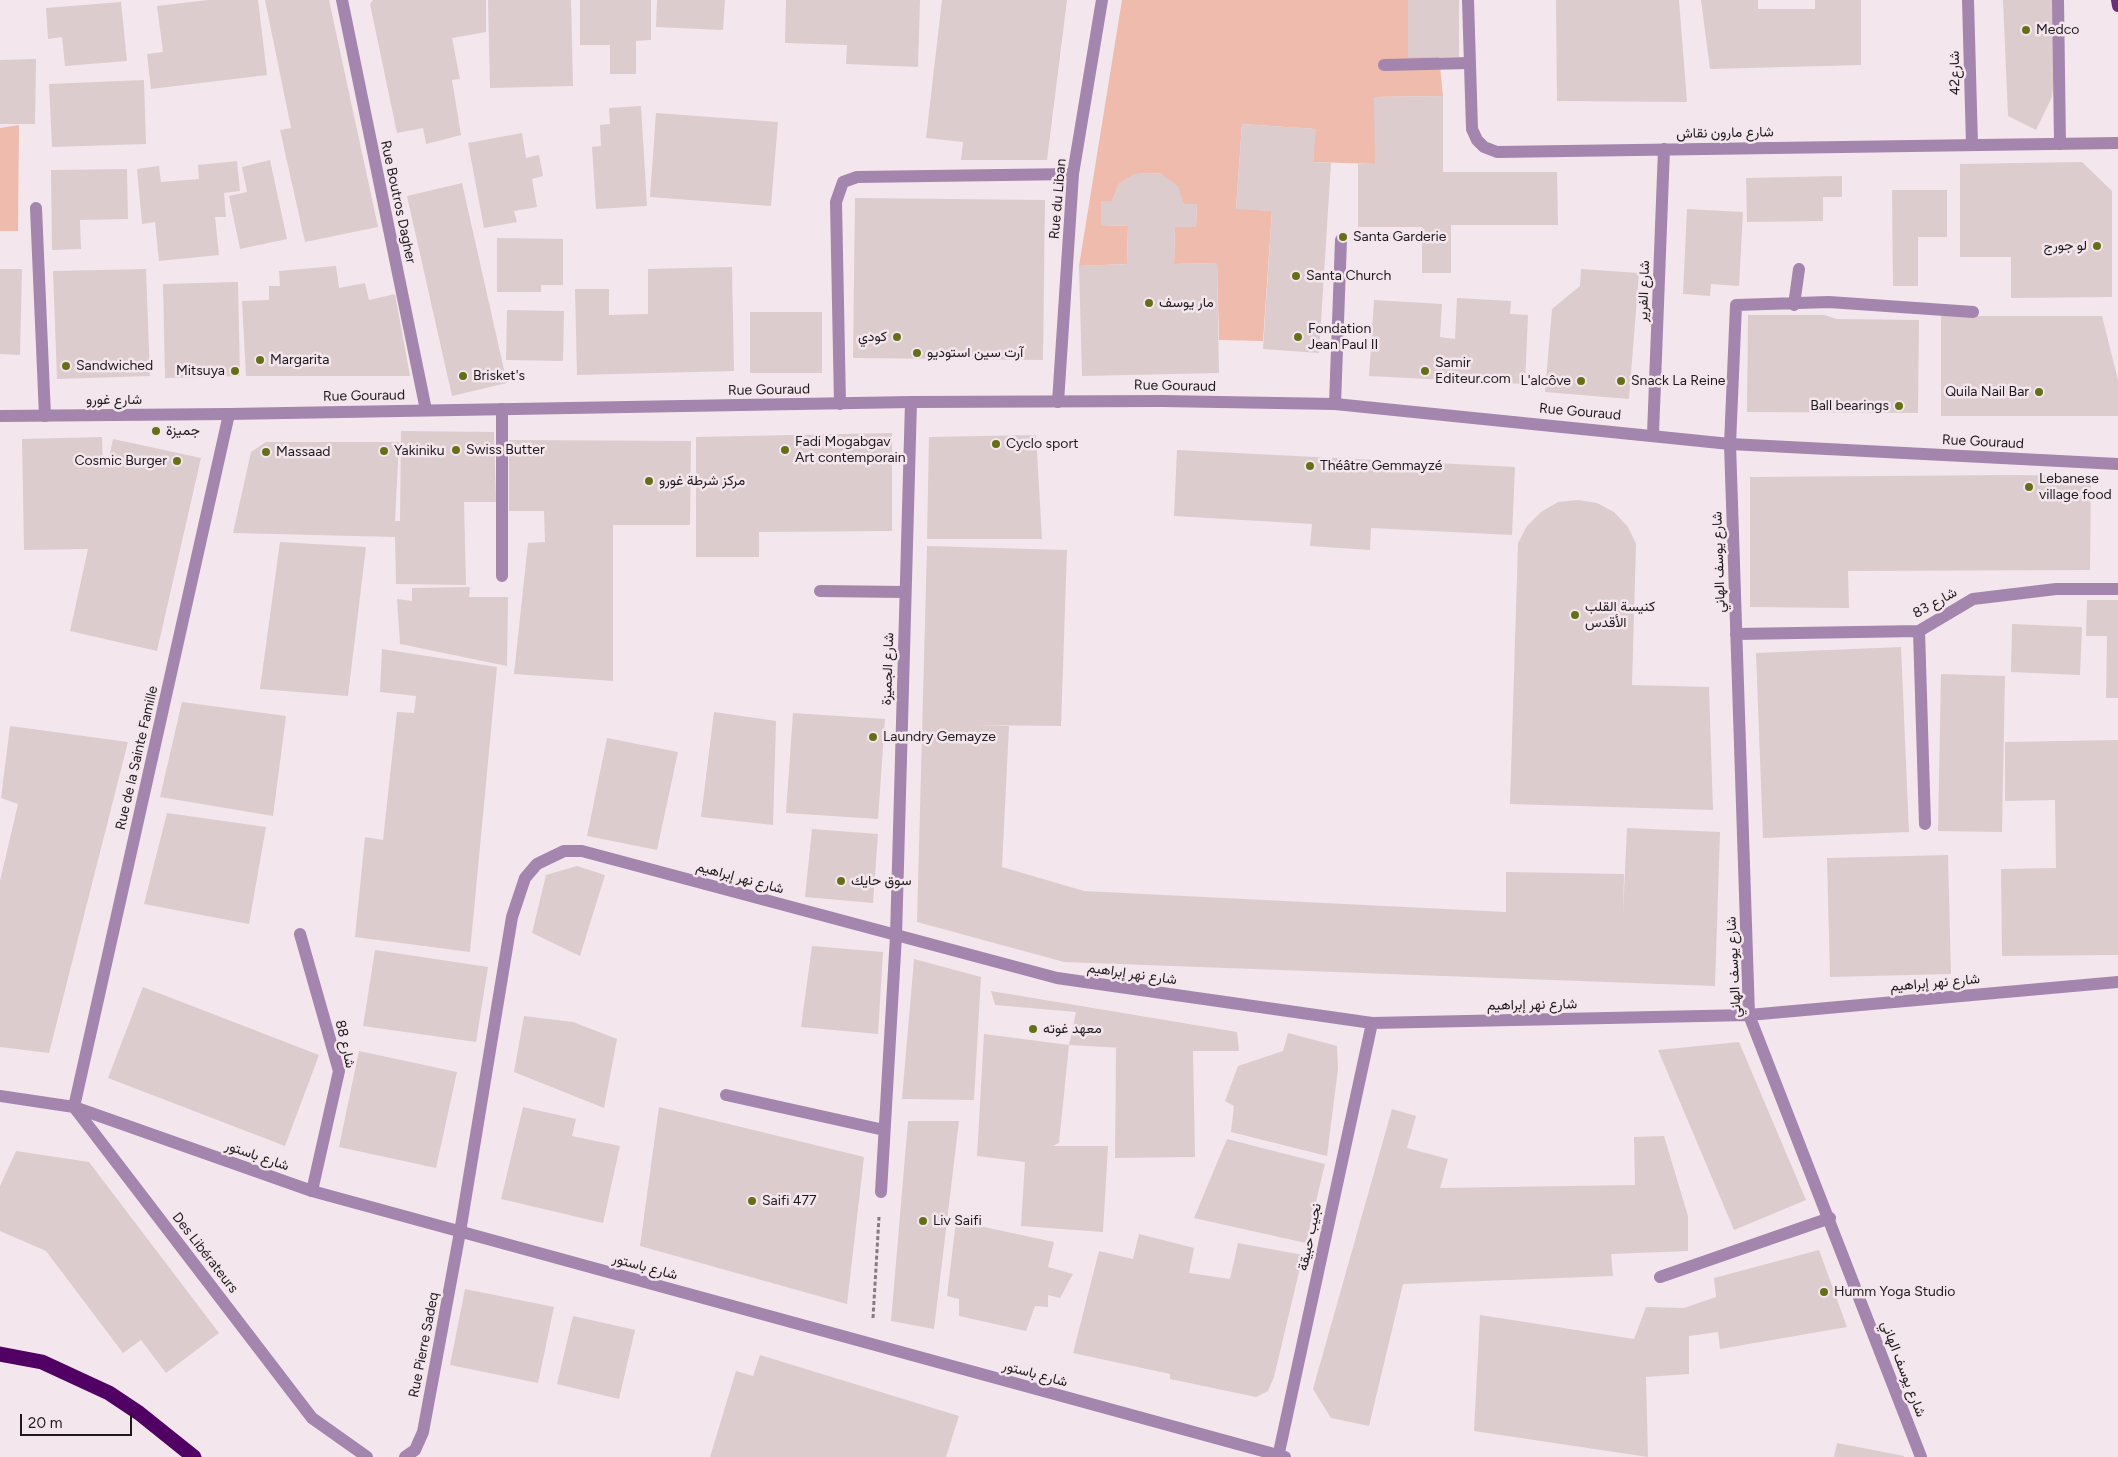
<!DOCTYPE html>
<meta charset="utf-8">
<style>
body{margin:0}
#map{position:relative;width:2118px;height:1457px;overflow:hidden;background:#f4e6ed;font-family:Figtree,sans-serif}
canvas{display:block}
.scale{position:absolute;left:20px;top:1414px;width:112px;height:22px;box-sizing:border-box;border:2px solid #1e191c;border-top:0;padding-left:6px;font-size:15px;line-height:18px;white-space:nowrap;color:#1e191c;-webkit-text-stroke:4px #f4e6ed;paint-order:stroke}
</style>
<div id="map">
<canvas width="2118" height="1457"></canvas>
<div class="scale">20 m</div>
</div>
<script>
const g = document.querySelector('canvas').getContext('2d');
g.lineJoin = 'round';
function paint(path, color) {
  g.fillStyle = color;
  g.fill(path, 'evenodd');
}
function poly(rows) {
  const path = new Path2D();
  for (const r of rows) {
    path.moveTo(r[0], r[1]);
    for (let i = 2; i < r.length; i += 2) path.lineTo(r[i], r[i + 1]);
  }
  return path;
}
function stroke(path, color, width, dash) {
  g.strokeStyle = color;
  g.lineWidth = width;
  g.lineCap = dash ? 'butt' : 'round';
  g.setLineDash(dash || []);
  g.stroke(path);
}
function label(font, color, halo, rows, align = 'center') {
  g.font = font + ' Figtree,Vazirmatn,sans-serif';
  g.lineWidth = 5;
  g.setLineDash([]);
  g.textBaseline = 'middle';
  g.strokeStyle = halo;
  g.fillStyle = color;
  for (const [text, x, y, turn = 0] of rows) {
    g.save();
    g.translate(x, y);
    g.rotate((+turn || 0) * Math.PI / 180);
    g.textAlign = isNaN(turn) ? turn : align;
    if (halo) g.strokeText(text, 0, 0);
    g.fillText(text, 0, 0);
    g.restore();
  }
}
const green = poly([
 [1122,0,1408,0,1439,57,1443,96,1375,97,1375,164,1313,162,1315,129,1242,124,1236,208,1272,211,1263,341,1219,340,1217,263,1174,264,1175,227,1196,227,1197,204,1184,204,1160,173,1135,174,1119,184,1112,201,1101,201,1101,225,1128,226,1127,264,1079,266],
 [19,125,18,231,0,231,0,128]
]);
const building = poly([
 [208,0,258,0,267,75,151,89,147,54,163,52,157,6],
 [265,0,329,0,378,227,305,242,280,130,291,128],
 [373,0,486,0,486,32,452,38,460,79,452,80,461,135,426,144,423,128,397,133,370,4],
 [488,0,571,0,573,86,490,88],
 [580,0,651,0,651,40,636,41,636,74,610,74,610,45,580,45],
 [657,0,725,0,723,30,656,27],
 [786,0,920,0,918,67,846,64,847,45,785,43],
 [942,0,1067,0,1047,160,961,160,963,142,926,138],
 [1408,0,1459,0,1459,57,1408,57],
 [1556,0,1679,0,1687,102,1557,101],
 [1701,0,1758,0,1758,9,1815,9,1815,0,1861,0,1861,65,1710,69],
 [2003,0,2054,0,2057,55,2052,97,2036,130,2008,116],
 [121,2,127,61,65,66,62,37,48,39,46,8],
 [36,59,35,124,0,124,0,60],
 [144,80,146,144,52,147,49,84],
 [1443,96,1443,172,1557,172,1558,225,1451,225,1451,273,1422,273,1422,227,1358,227,1358,164,1375,164,1374,97],
 [641,106,647,206,596,209,592,147,601,146,600,125,610,124,609,108],
 [656,113,778,122,771,206,650,197],
 [1242,124,1316,129,1313,162,1331,163,1319,353,1263,349,1272,211,1236,209],
 [522,133,526,158,539,155,543,176,532,179,537,207,514,211,517,222,484,228,468,143],
 [270,160,287,239,240,249,229,196,247,192,242,167],
 [237,161,240,191,224,193,226,217,215,217,219,255,159,261,155,222,142,224,137,169,159,166,161,182,199,179,198,165],
 [2082,162,2112,191,2112,297,2011,298,2011,257,1960,257,1960,164],
 [127,169,128,219,80,220,81,249,52,250,51,170],
 [1160,173,1178,186,1184,204,1197,204,1196,227,1175,227,1174,264,1217,263,1219,373,1082,376,1079,266,1127,264,1128,226,1101,225,1101,201,1112,201,1119,184,1135,174],
 [1842,176,1842,197,1823,197,1823,221,1747,222,1746,178],
 [462,183,507,383,452,396,407,196],
 [1892,190,1947,190,1947,237,1918,237,1918,286,1893,286],
 [855,198,1045,200,1043,360,853,358],
 [1687,209,1743,212,1739,286,1711,284,1710,296,1683,294],
 [497,238,563,239,563,285,541,285,541,292,497,292],
 [336,266,339,288,365,283,369,300,395,294,410,376,246,376,242,301,269,300,269,286,280,286,279,271],
 [732,267,734,371,577,375,575,289,609,289,609,315,648,314,648,269],
 [0,269,22,269,20,355,0,354],
 [146,269,150,376,57,379,53,271],
 [1581,269,1639,273,1629,399,1545,392,1552,309,1580,286],
 [238,282,240,376,165,378,163,284],
 [1457,298,1511,301,1510,314,1528,315,1525,384,1369,376,1374,300,1442,304,1440,337,1455,339],
 [507,310,564,311,563,361,506,360],
 [750,312,822,312,822,373,750,373],
 [1748,315,1824,315,1837,319,1919,320,1918,413,1747,412],
 [1941,316,2102,316,2118,380,2118,416,1941,416],
 [401,431,494,432,496,502,464,502,466,585,396,584,395,537,233,533,251,452,266,442,399,442,395,521,400,521],
 [892,433,892,531,759,532,759,557,696,557,696,437],
 [1036,435,1042,539,927,539,929,437],
 [102,437,103,467,107,467,113,439,201,458,157,651,70,631,88,549,24,550,22,439],
 [509,440,691,441,690,525,613,525,613,681,514,674,528,543,545,542,544,511,509,511],
 [1177,450,1515,467,1512,535,1371,528,1370,550,1310,546,1312,524,1174,516],
 [2012,475,2091,476,2090,570,1848,571,1849,608,1750,607,1750,477],
 [1578,500,1597,503,1614,512,1628,527,1636,544,1632,685,1709,687,1713,810,1510,804,1518,543,1527,526,1541,512,1558,502],
 [280,542,366,547,348,696,260,689],
 [927,546,1067,550,1061,726,976,725,1009,726,1002,867,1084,891,1506,912,1506,872,1624,874,1623,914,1627,828,1720,832,1715,986,1064,962,917,922],
 [470,587,469,597,508,597,507,666,400,644,397,599,412,601,412,588],
 [2087,600,2118,600,2118,698,2106,698,2107,636,2086,636],
 [2012,624,2082,627,2080,675,2011,672],
 [1901,647,1909,832,1763,838,1756,653],
 [382,649,497,667,470,952,355,937,365,837,383,840,397,712,414,713,416,696,380,692],
 [1941,674,2005,676,2002,832,1938,831],
 [182,702,286,716,273,816,160,797],
 [714,712,776,721,773,825,701,817],
 [793,713,885,719,878,819,786,813],
 [10,726,128,742,49,1053,0,1047,0,881,18,804,1,798],
 [607,738,678,752,657,850,587,836],
 [2118,740,2118,955,2002,956,2001,869,2056,868,2055,800,2005,801,2005,742],
 [167,813,266,827,249,924,144,904],
 [812,829,878,834,873,903,805,897],
 [1948,855,1951,974,1830,977,1827,858],
 [577,866,605,875,580,956,532,933,546,875],
 [812,946,883,952,878,1034,801,1027],
 [375,950,488,967,476,1042,363,1026],
 [914,959,981,977,974,1100,902,1099],
 [143,987,319,1055,285,1146,108,1078],
 [991,991,1237,1032,1239,1051,1193,1051,1195,1157,1115,1158,1116,1048,1123,1048,1069,1045,1076,1012,995,1005],
 [524,1016,573,1022,617,1039,604,1108,514,1072],
 [1288,1033,1337,1046,1338,1069,1327,1156,1231,1132,1234,1106,1225,1101,1238,1066,1283,1051],
 [984,1034,1069,1045,1059,1143,1053,1146,1108,1146,1103,1232,1021,1226,1025,1162,977,1156],
 [1739,1042,1806,1200,1734,1230,1658,1050],
 [359,1051,457,1072,436,1168,339,1147],
 [523,1107,576,1119,572,1136,620,1146,603,1223,501,1199],
 [659,1107,864,1157,847,1304,640,1246],
 [1392,1109,1416,1116,1407,1148,1448,1159,1440,1188,1635,1185,1634,1137,1664,1136,1688,1216,1688,1251,1611,1254,1613,1276,1403,1284,1369,1426,1331,1418,1313,1389],
 [908,1121,959,1121,934,1329,891,1321],
 [1227,1139,1325,1164,1306,1243,1194,1218],
 [16,1151,89,1162,219,1333,166,1373,141,1340,123,1353,46,1251,0,1231,0,1186],
 [956,1221,1054,1242,1048,1267,1073,1274,1060,1298,1048,1295,1048,1307,1035,1306,1026,1331,959,1316,959,1299,947,1296],
 [1139,1234,1194,1248,1189,1273,1230,1279,1238,1243,1303,1255,1274,1377,1268,1391,1256,1397,1170,1379,1170,1374,1073,1353,1099,1251,1133,1259],
 [1819,1250,1847,1327,1720,1349,1718,1332,1689,1336,1689,1374,1646,1377,1648,1457,1474,1431,1480,1315,1634,1339,1646,1307,1684,1308,1716,1297,1714,1278],
 [465,1289,554,1307,538,1383,450,1365],
 [573,1316,635,1330,619,1399,557,1384],
 [760,1355,959,1416,946,1457,710,1457,736,1371,753,1376],
 [1837,1443,1904,1456,1904,1457,1834,1457]
]);
const path = poly([
 [873,1318,879,1217]
]);
const service = poly([
 [1968,0,1972,145],
 [2058,0,2060,144],
 [36,208,45,416],
 [840,404,836,202,843,182,857,177,1073,174],
 [300,934,339,1071,312,1191]
]);
const pedestrian = poly([
 [1384,65,1469,63],
 [1794,305,1799,269],
 [1335,404,1341,240],
 [502,409,502,576],
 [1730,444,1736,305,1829,302,1973,312],
 [820,591,905,592],
 [1919,631,1925,824],
 [1736,634,1919,631,1973,599,2056,589,2118,589],
 [726,1095,884,1130],
 [881,1192,896,936],
 [1660,1277,1830,1218]
]);
const minor = poly([
 [342,0,426,410],
 [1468,0,1472,129,1477,140,1484,147,1497,152,2118,143],
 [1058,402,1073,174,1102,0],
 [229,414,74,1107,312,1418,367,1457],
 [1653,434,1664,149],
 [1730,444,1749,1015,1921,1457],
 [896,936,911,402],
 [405,1457,415,1450,423,1432,460,1232,512,917,525,878,537,864,564,851,582,851,1057,978,1372,1023,1749,1015,2118,982],
 [1278,1457,1372,1023]
]);
const tertiary = poly([
 [0,416,229,414,911,402,1162,401,1335,404,1730,444,2118,464],
 [0,1096,74,1107,312,1191,1285,1457]
]);
const primary = poly([
 [2117,0,2118,6]
]);
const motorway = poly([
 [0,1354,42,1362,109,1393,139,1413,194,1457]
]);
const markers = [
 [2026,30,5,"#646f18"],
 [1343,237,5,"#646f18"],
 [2097,246,5,"#646f18"],
 [1296,276,5,"#646f18"],
 [1149,303,5,"#646f18"],
 [897,337,5,"#646f18"],
 [1298,337,5,"#646f18"],
 [917,353,5,"#646f18"],
 [260,360,5,"#646f18"],
 [66,366,5,"#646f18"],
 [235,371,5,"#646f18"],
 [1425,371,5,"#646f18"],
 [463,376,5,"#646f18"],
 [1581,381,5,"#646f18"],
 [1621,381,5,"#646f18"],
 [2039,392,5,"#646f18"],
 [1899,406,5,"#646f18"],
 [156,431,5,"#646f18"],
 [996,444,5,"#646f18"],
 [456,450,5,"#646f18"],
 [785,450,5,"#646f18"],
 [384,451,5,"#646f18"],
 [266,452,5,"#646f18"],
 [177,461,5,"#646f18"],
 [1310,466,5,"#646f18"],
 [649,481,5,"#646f18"],
 [2029,487,5,"#646f18"],
 [1575,615,5,"#646f18"],
 [873,737,5,"#646f18"],
 [841,881,5,"#646f18"],
 [1033,1029,5,"#646f18"],
 [752,1201,5,"#646f18"],
 [923,1221,5,"#646f18"],
 [1824,1292,5,"#646f18"]
];
const poiNames = [
 ["Medco",2036,30],
 ["Santa Garderie",1353,237],
 ["لو جورج",2087,246,"right"],
 ["Santa Church",1306,276],
 ["مار يوسف",1159,303],
 ["Fondation",1308,329],
 ["Jean Paul II",1308,345],
 ["كودي",887,337,"right"],
 ["آرت سين استوديو",927,353],
 ["Margarita",270,360],
 ["Samir",1435,363],
 ["Editeur.com",1435,379],
 ["Sandwiched",76,366],
 ["Mitsuya",225,371,"right"],
 ["Brisket's",473,376],
 ["L'alcôve",1571,381,"right"],
 ["Snack La Reine",1631,381],
 ["Quila Nail Bar",2029,392,"right"],
 ["Ball bearings",1889,406,"right"],
 ["جميزة",166,431],
 ["Fadi Mogabgav",795,442],
 ["Art contemporain",795,458],
 ["Cyclo sport",1006,444],
 ["Swiss Butter",466,450],
 ["Yakiniku",394,451],
 ["Massaad",276,452],
 ["Cosmic Burger",167,461,"right"],
 ["Théâtre Gemmayzé",1320,466],
 ["Lebanese",2039,479],
 ["village food",2039,495],
 ["مركز شرطة غورو",659,481],
 ["كنيسة القلب",1585,607],
 ["الأقدس",1585,623],
 ["Laundry Gemayze",883,737],
 ["سوق حايك",851,881],
 ["معهد غوته",1043,1029],
 ["Saifi 477",762,1201],
 ["Liv Saifi",933,1221],
 ["Humm Yoga Studio",1834,1292]
];
const streetNames = [
 ["شارع42",1955,73,-91],
 ["شارع مارون نقاش",1725,133,-1],
 ["Rue du Liban",1058,199,-85],
 ["Rue Boutros Dagher",398,202,78],
 ["شارع الفرير",1644,291,-88],
 ["Rue Gouraud",1175,386,1],
 ["Rue Gouraud",769,390,-1],
 ["Rue Gouraud",364,396,-1],
 ["شارع غورو",114,400],
 ["Rue Gouraud",1580,412,5],
 ["Rue Gouraud",1983,442,3],
 ["شارع يوسف الهاني",1719,562,-92],
 ["شارع 83",1935,603,-29],
 ["شارع الجميزة",888,669,-88],
 ["Rue de la Sainte Famille",137,758,-77],
 ["شارع نهر إبراهيم",740,878,15],
 ["شارع يوسف الهاني",1734,967,-93],
 ["شارع نهر إبراهيم",1132,974,8],
 ["شارع نهر إبراهيم",1935,983,-5],
 ["شارع نهر إبراهيم",1532,1005,-1],
 ["شارع 88",345,1044,77],
 ["شارع باستور",257,1156,19],
 ["نجيب حبيقة",1310,1237,-78],
 ["Des Libérateurs",205,1253,52],
 ["شارع باستور",645,1267,15],
 ["Rue Pierre Sadeq",424,1345,-79],
 ["شارع يوسف الهاني",1903,1369,69],
 ["شارع باستور",1035,1374,15]
];
paint(green, '#efbbac');
paint(building, '#dcccce');
stroke(path, '#857c81', 3, [4, 2.5]);
stroke(service, '#a485ae', 12);
stroke(pedestrian, '#a485ae', 12);
stroke(minor, '#a485ae', 12);
stroke(tertiary, '#a485ae', 12);
stroke(primary, '#672d79', 12);
stroke(motorway, '#510064', 15);
for (const [x, y, r, color] of markers) {
  const dot = new Path2D();
  dot.arc(x, y, r, 0, 2 * Math.PI);
  g.fillStyle = color;
  g.fill(dot);
  stroke(dot, '#f4e6ed', 2);
}
label('14px', '#1e191c', '#f4e6ed', poiNames, 'left');
label('14px', '#1e191c', '#f4e6ed', streetNames);
</script>
